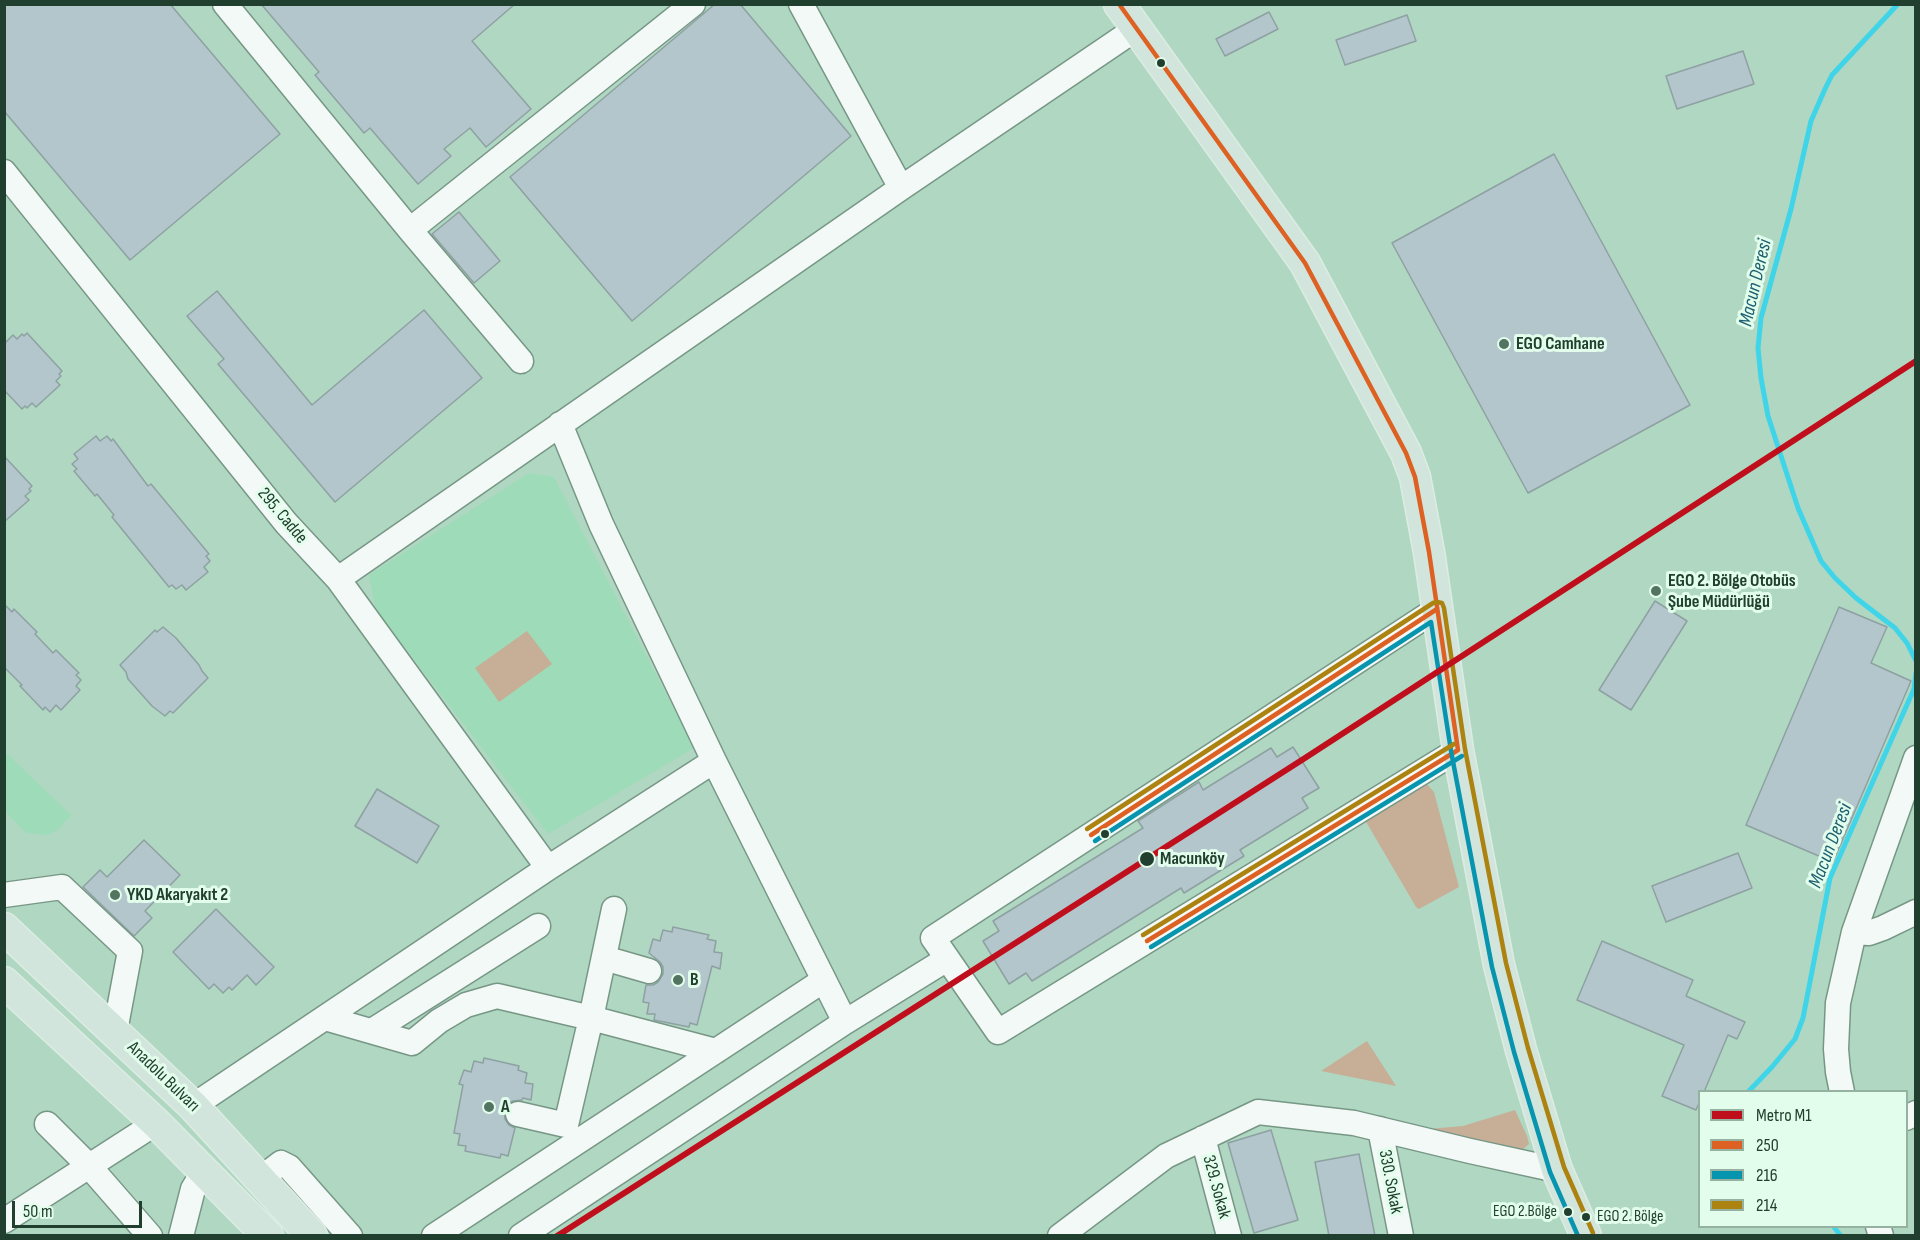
<!DOCTYPE html>
<meta charset="utf-8">
<style>
body{margin:0}
#map{position:relative;width:1920px;height:1240px;overflow:hidden;background:#b0d7c1;font-family:"Sofia Sans Condensed",sans-serif}
canvas{display:block}
.frame{position:absolute;inset:0;border:6px solid #213f2e;pointer-events:none}
.legend{position:absolute;left:1698px;top:1090px;width:210px;height:138px;box-sizing:border-box;background:#e2fdec;border:2px solid #95b1a0;margin:0;padding:8px 10px;list-style:none;font-size:18px;color:#213f2e}
.legend li{display:flex;align-items:center;gap:12px;height:30px}
.legend b{width:30px;border:2px solid #95b1a0}
.scale{position:absolute;left:12px;top:1201px;width:130px;height:27px;box-sizing:border-box;border:3px solid #213f2e;border-top:0;padding-left:8px;font-size:18px;line-height:21px;white-space:nowrap;color:#213f2e;-webkit-text-stroke:4px #e2fdec;paint-order:stroke}
</style>
<div id="map">
<canvas width="1920" height="1240"></canvas>
<div class="frame"></div>
<ul class="legend">
<li><b style="height:8px;background:#bf0e1c"></b>Metro M1</li>
<li><b style="height:8px;background:#dd6123"></b>250</li>
<li><b style="height:8px;background:#0794ae"></b>216</li>
<li><b style="height:8px;background:#ac8210"></b>214</li>
</ul>
<div class="scale">50 m</div>
</div>
<script>
const g = document.querySelector('canvas').getContext('2d');
g.lineJoin = 'round';
function paint(path, color) {
  g.fillStyle = color;
  g.fill(path, 'evenodd');
}
function poly(rows) {
  const path = new Path2D();
  for (const r of rows) {
    path.moveTo(r[0], r[1]);
    for (let i = 2; i < r.length; i += 2) path.lineTo(r[i], r[i + 1]);
  }
  return path;
}
function stroke(path, color, width, dash) {
  g.strokeStyle = color;
  g.lineWidth = width;
  g.lineCap = dash ? 'butt' : 'round';
  g.setLineDash(dash || []);
  g.stroke(path);
}
function label(font, color, halo, rows, align = 'center') {
  g.font = font + ' "Sofia Sans Condensed",sans-serif';
  g.lineWidth = 6;
  g.setLineDash([]);
  g.textBaseline = 'middle';
  g.strokeStyle = halo;
  g.fillStyle = color;
  for (const [text, x, y, turn = 0] of rows) {
    g.save();
    g.translate(x, y);
    g.rotate((+turn || 0) * Math.PI / 180);
    g.textAlign = isNaN(turn) ? turn : align;
    if (halo) g.strokeText(text, 0, 0);
    g.fillText(text, 0, 0);
    g.restore();
  }
}
const built = poly([
 [529,473,554,477,694,748,548,834,376,610,369,575],
 [4,751,71,815,58,830,48,835,26,833,5,811]
]);
const green = poly([
 [527,631,552,664,499,702,475,668],
 [1426,783,1434,792,1459,887,1419,909,1416,907,1365,820],
 [1367,1041,1396,1086,1321,1071],
 [1515,1110,1527,1136,1529,1144,1521,1151,1428,1129,1463,1126]
]);
const stream = poly([
 [1898,4,1832,75,1825,89,1811,121,1791,209,1761,318,1758,348,1761,378,1768,416,1798,508,1821,561,1835,578,1856,598,1895,628,1907,643,1916,661],
 [1748,1092,1772,1067,1795,1039,1803,1018,1830,878,1914,689,1916,673],
 [1833,1226,1841,1236]
]);
const building = poly([
 [4,4,170,4,280,134,130,260,4,111,4,4],
 [261,4,515,4,472,41,531,109,486,147,470,128,444,149,451,156,418,184,370,128,364,133,315,75,319,72,261,4],
 [715,4,740,4,851,136,632,321,510,177,715,4],
 [1269,12,1278,29,1225,56,1216,39,1269,12],
 [1407,15,1416,41,1345,65,1336,40,1407,15],
 [1743,51,1754,84,1677,109,1666,76,1743,51],
 [1554,154,1690,405,1528,493,1392,243,1554,154],
 [459,212,500,261,474,283,432,234,459,212],
 [217,291,312,405,424,310,482,378,335,502,218,364,224,359,187,316,217,291],
 [27,333,62,371,59,374,61,376,56,381,60,385,36,407,32,403,27,408,25,406,22,409,4,390,4,344,13,335,17,339,22,334,24,336,27,333],
 [96,436,100,441,107,436,111,441,113,439,148,486,151,484,209,554,206,556,210,561,204,567,208,572,186,590,182,585,176,589,172,585,169,587,112,517,114,515,97,494,95,496,74,471,77,469,72,464,78,459,74,454,96,436],
 [4,456,32,486,29,489,31,491,25,496,29,500,4,522,4,456],
 [1655,601,1687,621,1631,710,1599,690,1655,601],
 [4,604,12,612,14,609,37,632,35,634,53,653,56,650,79,673,76,675,81,680,76,686,80,690,61,710,56,705,50,712,45,707,43,710,20,686,22,685,4,667,4,604],
 [1839,607,1887,627,1871,663,1911,681,1833,862,1746,825,1839,607],
 [163,627,176,638,199,665,202,671,208,678,173,713,170,711,165,716,152,706,128,679,126,672,120,665,155,630,157,632,163,627],
 [1293,747,1319,788,1302,798,1308,808,1240,850,1244,856,1184,893,1181,888,1032,981,1026,973,1009,984,983,941,999,931,993,921,1143,828,1138,821,1199,782,1203,790,1271,748,1277,757,1293,747],
 [377,789,439,826,417,863,355,826,377,789],
 [144,840,180,875,145,911,152,918,134,936,83,887,100,870,107,877,144,840],
 [1738,853,1752,888,1666,922,1652,886,1738,853],
 [216,909,274,967,256,985,247,975,232,990,229,987,223,993,214,984,209,989,173,952,216,909],
 [673,927,709,935,707,939,716,941,714,952,722,953,720,969,712,966,697,1025,690,1023,689,1027,654,1020,655,1014,647,1014,649,1003,643,1002,646,985,653,985,658,982,663,974,663,967,660,962,649,953,653,939,660,941,663,930,672,932,673,927],
 [1602,941,1693,980,1686,996,1745,1022,1737,1039,1728,1035,1704,1092,1700,1092,1700,1101,1696,1110,1662,1096,1684,1045,1577,1000,1602,941],
 [484,1058,519,1066,518,1070,527,1073,525,1083,533,1084,531,1100,523,1098,522,1100,513,1101,508,1104,504,1110,505,1119,509,1125,515,1128,508,1156,501,1154,500,1158,465,1151,466,1146,458,1145,460,1134,454,1133,463,1085,459,1084,464,1070,471,1072,474,1061,483,1063,484,1058],
 [1271,1130,1298,1220,1254,1233,1228,1143,1271,1130],
 [1359,1154,1375,1236,1329,1236,1315,1162,1359,1154]
]);
const minor = poly([
 [225,4,410,230,521,361],
 [801,4,901,188],
 [4,172,286,523,338,579,548,868],
 [410,230,693,4],
 [560,424,601,524,714,761,845,1022],
 [338,579,901,188,1137,28],
 [1437,609,933,938,998,1032,1458,750],
 [4,895,62,887,130,951,115,1031],
 [614,909,591,1018,716,1051],
 [1854,932,1869,933,1883,928,1916,912],
 [604,958,649,971],
 [325,1018,412,1043,439,1021,466,1005,497,996,591,1018,566,1125,518,1114],
 [372,1031,538,926],
 [1842,1092,1838,1072,1836,1049,1838,1003,1843,981,1854,932,1916,758],
 [193,1106,548,868,714,761],
 [1906,1118,1916,1113],
 [47,1124,89,1166,150,1236],
 [1380,1129,1401,1236],
 [1203,1138,1229,1236],
 [260,1179,281,1163,289,1167,350,1236],
 [4,1221,156,1123],
 [1878,1226,1881,1236],
 [181,1236,193,1189,204,1171],
 [434,1236,824,980],
 [521,1236,845,1022,947,959],
 [1060,1236,1166,1156,1258,1112,1354,1123,1470,1151,1557,1170]
]);
const major = poly([
 [1119,4,1305,263,1406,453,1415,477,1429,552,1458,750,1499,965,1521,1050,1557,1170,1586,1236],
 [4,928,193,1106,312,1236],
 [4,982,156,1123,268,1236]
]);
const bus1 = poly([
 [1119,4,1305,263,1406,453,1415,477,1429,552,1458,750,1147,941],
 [1091,835,1437,609]
]);
const bus2 = poly([
 [1095,841,1431,622,1451,751,1492,967,1514,1052,1550,1172,1578,1236],
 [1151,947,1462,756]
]);
const bus3 = poly([
 [1087,829,1433,603,1437,602,1442,603,1444,608,1465,749,1506,963,1528,1048,1564,1167,1593,1233],
 [1143,935,1454,744]
]);
const metro1 = poly([
 [557,1236,1305,758,1916,361]
]);
const markers = [
 [1161,63,5,"#213f2e"],
 [1504,344,6,"#537461"],
 [1656,591,6,"#537461"],
 [1105,834,5,"#213f2e"],
 [1147,859,8,"#213f2e"],
 [115,895,6,"#537461"],
 [678,980,6,"#537461"],
 [489,1107,6,"#537461"],
 [1568,1212,5,"#213f2e"],
 [1586,1217,5,"#213f2e"]
];
const busNames = [
 ["EGO 2.Bölge",1557,1212],
 ["EGO 2. Bölge",1597,1217,"left"]
];
const poiNames = [
 ["EGO Camhane",1516,344],
 ["EGO 2. Bölge Otobüs",1668,581],
 ["Şube Müdürlüğü",1668,602],
 ["YKD Akaryakıt 2",127,895],
 ["B",690,980],
 ["A",501,1107]
];
const streetNames = [
 ["295. Cadde",282,516,50],
 ["Anadolu Bulvarı",163,1077,44],
 ["330. Sokak",1390,1182,79],
 ["329. Sokak",1216,1187,75]
];
const stopNames = [
 ["Macunköy",1160,859]
];
const waterNames = [
 ["Macun Deresi",1756,283,-77],
 ["Macun Deresi",1831,846,-69]
];
paint(built, '#9edbb8');
paint(green, '#c7ae96');
stroke(stream, '#40d4e9', 5);
paint(building, '#b3c6cb');
stroke(building, '#8ea1a2', 1.5);
stroke(minor, '#779786', 27);
stroke(major, '#dbede3', 33);
stroke(minor, '#f3f9f6', 24);
stroke(major, '#d2e5dc', 30);
stroke(bus1, '#dd6123', 4.5);
stroke(bus2, '#0794ae', 4.5);
stroke(bus3, '#ac8210', 4.5);
stroke(metro1, '#bf0e1c', 6);
for (const [x, y, r, color] of markers) {
  const dot = new Path2D();
  dot.arc(x, y, r, 0, 2 * Math.PI);
  g.fillStyle = color;
  g.fill(dot);
  stroke(dot, '#e2fdec', 2);
}
label('16px', '#213f2e', '#e2fdec', busNames, 'right');
label('bold 18px', '#213f2e', '#e2fdec', poiNames, 'left');
label('18px', '#213f2e', '#e2fdec', streetNames);
label('bold 18px', '#213f2e', '#e2fdec', stopNames, 'left');
label('italic 20px', '#1e5f70', '#e2fdec', waterNames);
</script>
